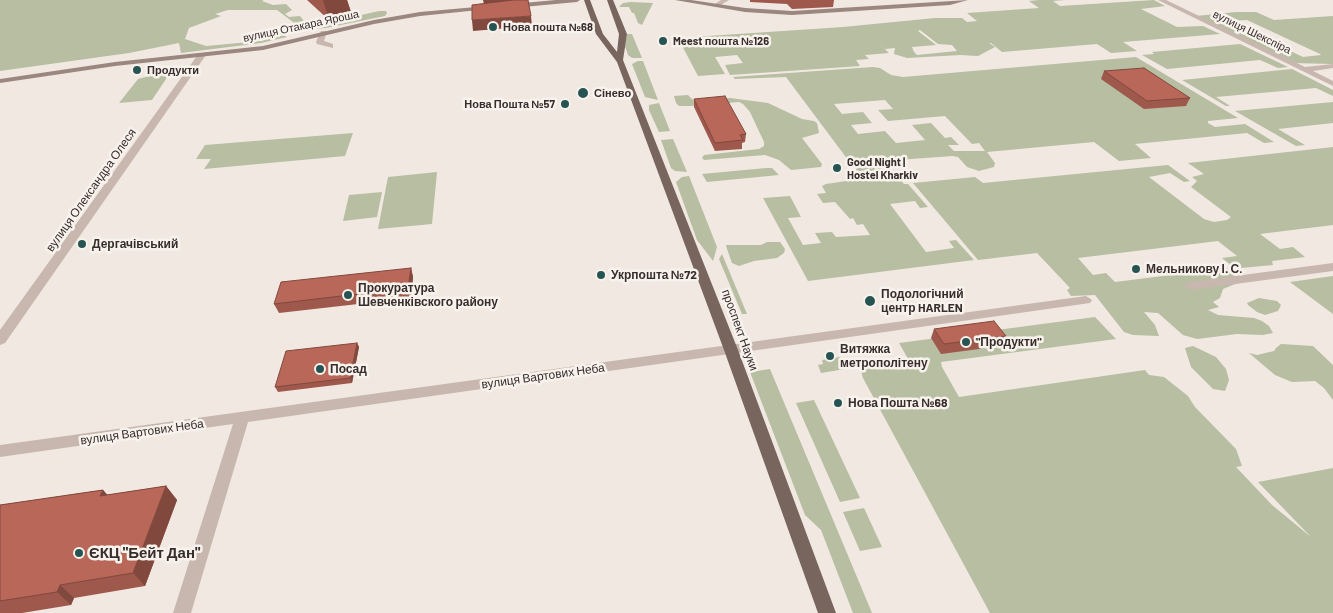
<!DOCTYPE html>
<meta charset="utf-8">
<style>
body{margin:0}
canvas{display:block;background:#f0e8e1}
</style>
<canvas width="1333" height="613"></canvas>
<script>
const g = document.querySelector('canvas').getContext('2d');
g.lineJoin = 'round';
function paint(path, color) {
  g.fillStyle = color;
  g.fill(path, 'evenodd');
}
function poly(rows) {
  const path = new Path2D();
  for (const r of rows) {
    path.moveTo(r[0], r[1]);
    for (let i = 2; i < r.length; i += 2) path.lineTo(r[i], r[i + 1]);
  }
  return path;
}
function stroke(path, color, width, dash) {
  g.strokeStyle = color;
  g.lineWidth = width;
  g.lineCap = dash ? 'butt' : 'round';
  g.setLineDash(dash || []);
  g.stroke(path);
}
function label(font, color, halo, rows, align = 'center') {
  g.font = font + ' Barlow,sans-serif';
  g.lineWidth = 5;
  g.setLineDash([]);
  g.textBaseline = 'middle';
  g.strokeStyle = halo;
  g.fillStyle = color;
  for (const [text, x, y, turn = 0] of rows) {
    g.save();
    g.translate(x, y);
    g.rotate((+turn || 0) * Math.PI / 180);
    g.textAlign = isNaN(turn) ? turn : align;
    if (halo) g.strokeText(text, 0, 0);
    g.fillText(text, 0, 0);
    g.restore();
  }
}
const green = poly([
 [0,0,264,0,262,1,273,5,286,4,292,10,285,14,289,17,300,16,304,21,297,25,277,10,228,10,215,14,221,16,189,28,185,39,206,46,261,41,284,35,287,37,261,43,181,53,179,43,129,53,0,71],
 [1039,0,1065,0,1053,1,1060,6,1154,0,1165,6,1141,9,1177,27,1203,26,1220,34,1123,42,1137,51,1111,53,1097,44,1002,52,991,43,989,43,995,47,978,56,960,55,907,58,894,54,895,48,885,49,869,34,889,53,865,55,869,59,856,60,860,66,730,75,725,65,743,63,737,55,715,57,725,74,698,76,678,38,843,27,935,18,962,18,967,22,977,21,967,13,1039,8,1029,1],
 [920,30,938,44,952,45,957,51,917,55,914,52,912,47,936,45,918,31],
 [631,2,653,3,642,25,638,23,634,13,632,13,629,7,619,7,623,3],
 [379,11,386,11,387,13,385,16,326,28,311,29,308,27,324,17,332,25,360,19,357,16],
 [1236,12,1256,12,1274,20,1333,16,1333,64,1292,63,1196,16],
 [1247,20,1320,54,1321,55,1303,57,1228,21],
 [627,34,632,34,642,58,632,58,628,55,625,46],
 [1240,44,1288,67,1278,68,1260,60,1167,69,1142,55,1154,54,1152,52],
 [1136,57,1238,118,1208,121,1208,123,1215,127,1245,124,1274,142,1264,143,1247,133,1135,144,1151,158,1119,161,1094,142,987,152,995,163,994,167,979,171,967,167,958,157,953,156,883,161,904,184,908,184,928,207,920,208,915,201,890,204,926,252,954,248,949,241,956,240,974,260,808,281,763,198,790,196,801,217,788,218,803,245,821,243,815,233,832,232,836,237,870,235,863,224,857,225,853,218,850,219,835,202,823,203,817,194,826,193,822,186,826,184,860,179,855,166,861,163,851,164,786,77,735,79,733,77,873,67,880,68,891,75,903,77],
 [885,100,893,109,878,110,888,121,945,116,972,144,979,143,985,151,954,151,948,145,959,145,951,137,945,138,931,123,912,125,925,140,896,143,885,131,858,134,851,125,872,123,863,112,842,114,834,104],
 [638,61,643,61,658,100,645,97,632,64],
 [1292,69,1333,90,1333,96,1316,88,1216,97,1230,106,1226,106,1182,80],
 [172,70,152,100,119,103,138,79],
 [688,95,693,100,730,98,768,103,802,119,814,121,817,123,819,133,802,138,822,164,821,167,791,170,779,160,765,155,704,160,702,158,704,155,759,149,764,146,764,142,750,112,743,104,739,102,690,106,679,106,676,103,674,96],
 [1333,102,1333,123,1278,129,1305,145,1296,146,1235,111],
 [659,103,670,131,659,132,649,110,649,105],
 [353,133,345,156,204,169,211,159,196,159,205,145],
 [673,139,687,172,675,171,671,168,661,140],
 [1333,147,1333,225,1260,234,1280,249,1293,247,1305,257,1272,261,1273,265,1241,268,1232,266,1222,258,1237,256,1218,241,1078,258,1093,275,1106,273,1115,282,1227,268,1240,282,1223,289,1220,298,1213,302,1219,307,1208,310,1218,315,1254,318,1262,321,1269,326,1273,333,1263,335,1237,334,1197,339,1183,335,1158,313,1144,312,1155,325,1159,336,1133,335,1124,332,1095,295,1071,296,1067,290,1070,288,1037,253,978,260,913,183,975,177,983,183,1168,165,1190,181,1184,182,1170,173,1149,177,1204,219,1214,222,1227,220,1231,217,1191,187,1197,181,1192,177,1204,174,1188,163],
 [766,168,772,168,779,175,707,182,702,174],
 [437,172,432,224,378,229,388,177],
 [689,176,717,247,713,261,697,240,676,182,682,177],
 [382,192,377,217,343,221,349,195],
 [767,242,780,242,785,249,784,253,777,258,754,261,739,266,732,263,727,249,726,245,761,245],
 [722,254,747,314,742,314,719,259],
 [1333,276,1333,314,1290,282],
 [1259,298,1277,301,1281,305,1278,311,1265,315,1257,312,1248,305,1247,303],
 [1095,317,1116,339,941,362,942,367,959,397,1145,370,1149,375,1164,377,1188,396,1195,407,1236,449,1242,466,1236,467,1272,505,1311,537,1258,482,1333,468,1333,613,990,613,863,378,861,371,868,367,906,368,911,364,899,343],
 [1281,344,1313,346,1333,365,1333,400,1324,388,1315,381,1292,382,1275,375,1249,353,1257,355,1274,351,1276,348],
 [1193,346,1216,357,1226,369,1229,380,1225,391,1213,389,1191,367,1185,348],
 [840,357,846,368,845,369,821,373,818,365,823,364,822,360],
 [770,369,872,613,853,613,821,530,805,515,750,372],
 [814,400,860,498,840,502,796,403],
 [864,508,882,547,860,551,843,512]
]);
const street = poly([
 [721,0,729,0,719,6,715,6,715,4,721,0],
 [1158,0,1166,0,1305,67,1333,64,1333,68,1313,71,1333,81,1333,86,1158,0],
 [321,31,327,31,324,41,333,44,333,48,317,44,316,42,321,31],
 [199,53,206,55,5,343,0,345,0,330,199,53],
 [1333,263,1333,271,1190,290,1184,286,1190,282,1333,263],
 [1086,296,1092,300,1090,303,248,422,191,613,173,613,233,424,0,457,0,445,1086,296]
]);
const secondary = poly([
 [556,0,580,0,577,2,512,8,509,6,512,4,556,0],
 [675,0,691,0,745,8,792,11,968,0,950,5,792,15,745,12,675,0],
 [487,6,490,8,489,9,420,16,374,24,263,50,115,66,0,83,0,79,115,62,263,46,374,20,420,12,487,6]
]);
const primary = poly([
 [584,0,590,0,603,34,617,52,619,34,607,0,613,0,627,34,623,60,738,350,836,613,818,613,724,350,617,62,596,34,584,0]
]);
const wall = poly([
 [307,0,347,0,352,15,329,20],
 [750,0,834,0,833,7,792,9,787,4,750,2],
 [1104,71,1190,98,1186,106,1144,109,1101,79],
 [694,99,746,134,745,142,742,143,742,149,715,151,694,107],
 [411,268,413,277,411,298,279,313,274,304],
 [934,329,1006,336,1002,346,941,354,931,338],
 [357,343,359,347,352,383,278,392,275,387],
 [166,486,177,500,145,586,74,598,71,605,22,613,0,613,0,505,103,490,107,495]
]);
const shadedWall = poly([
 [323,0,347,0,352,15,329,20],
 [483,0,528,0,484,4],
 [531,16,532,26,473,31,472,20],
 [411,268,413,277,411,298,408,288],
 [357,343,359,347,352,383,350,378],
 [166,486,177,500,145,586,133,573],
 [103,490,115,503,100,496],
 [60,585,74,598,71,605,57,592]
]);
const building = poly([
 [513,0,528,0,531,16,472,20,472,5,513,0],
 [1144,68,1190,98,1147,101,1104,71,1144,68],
 [725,96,746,134,740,135,743,140,715,143,694,99,725,96],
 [411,268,408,288,274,304,281,282,411,268],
 [994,321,1006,336,944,344,934,329,994,321],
 [357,343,350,378,275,387,286,351,357,343],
 [166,486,133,573,60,585,57,592,0,601,0,505,103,490,100,496,166,486]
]);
const markers = [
 [493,27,5,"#265453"],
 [663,41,5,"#265453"],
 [137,70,5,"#265453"],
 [583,93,6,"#265453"],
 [565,104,5,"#265453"],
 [837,168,5,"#265453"],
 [82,244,5,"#265453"],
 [1136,269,5,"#265453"],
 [601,275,5,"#265453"],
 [348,295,5,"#265453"],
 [870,301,6,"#265453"],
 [966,342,5,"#265453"],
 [830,356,5,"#265453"],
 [320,369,5,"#265453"],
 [838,403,5,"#265453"],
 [79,553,5,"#265453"]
];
const farStreetnames = [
 ["вулиця Отакара Яроша",301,26,-12],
 ["вулиця Шекспіра",1252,32,26]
];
const farPoinames = [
 ["Нова пошта №68",503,27],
 ["Meest пошта №126",673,41],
 ["Продукти",147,70],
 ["Сінево",594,93],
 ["Нова Пошта №57",555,104,"right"],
 ["Good Night |",847,162],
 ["Hostel Kharkiv",847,175]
];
const streetNames = [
 ["вулиця Олександра Олеся",91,190,-55],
 ["проспект Науки",740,330,70],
 ["вулиця Вартових Неба",543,376,-8],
 ["вулиця Вартових Неба",142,432,-8]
];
const poiNames = [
 ["Дергачівський",92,244],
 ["Мельникову І. С.",1146,269],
 ["Укрпошта №72",611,275],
 ["Прокуратура",358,288],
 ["Шевченківского району",358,302],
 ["Подологічний",881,294],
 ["центр HARLEN",881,308],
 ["\"Продукти\"",976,342],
 ["Витяжка",840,349],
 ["метрополітену",840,363],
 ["Посад",330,369],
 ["Нова Пошта №68",848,403]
];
const nearPoinames = [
 ["ЄКЦ \"Бейт Дан\"",89,553]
];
paint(green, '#b7bea2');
paint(street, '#c7b7ae');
paint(secondary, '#9b877f');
paint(primary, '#77655e');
paint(wall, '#9e594c');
paint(shadedWall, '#81483e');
paint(building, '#b86758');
stroke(building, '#81483e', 1);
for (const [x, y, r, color] of markers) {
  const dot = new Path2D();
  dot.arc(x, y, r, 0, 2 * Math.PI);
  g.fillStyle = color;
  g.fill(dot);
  stroke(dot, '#f8f2ed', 2);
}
label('11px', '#372e2b', '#f8f2ed', farStreetnames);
label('bold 11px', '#372e2b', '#f8f2ed', farPoinames, 'left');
label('12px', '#372e2b', '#f8f2ed', streetNames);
label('bold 12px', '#372e2b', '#f8f2ed', poiNames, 'left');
label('bold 15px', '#372e2b', '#f8f2ed', nearPoinames, 'left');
</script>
